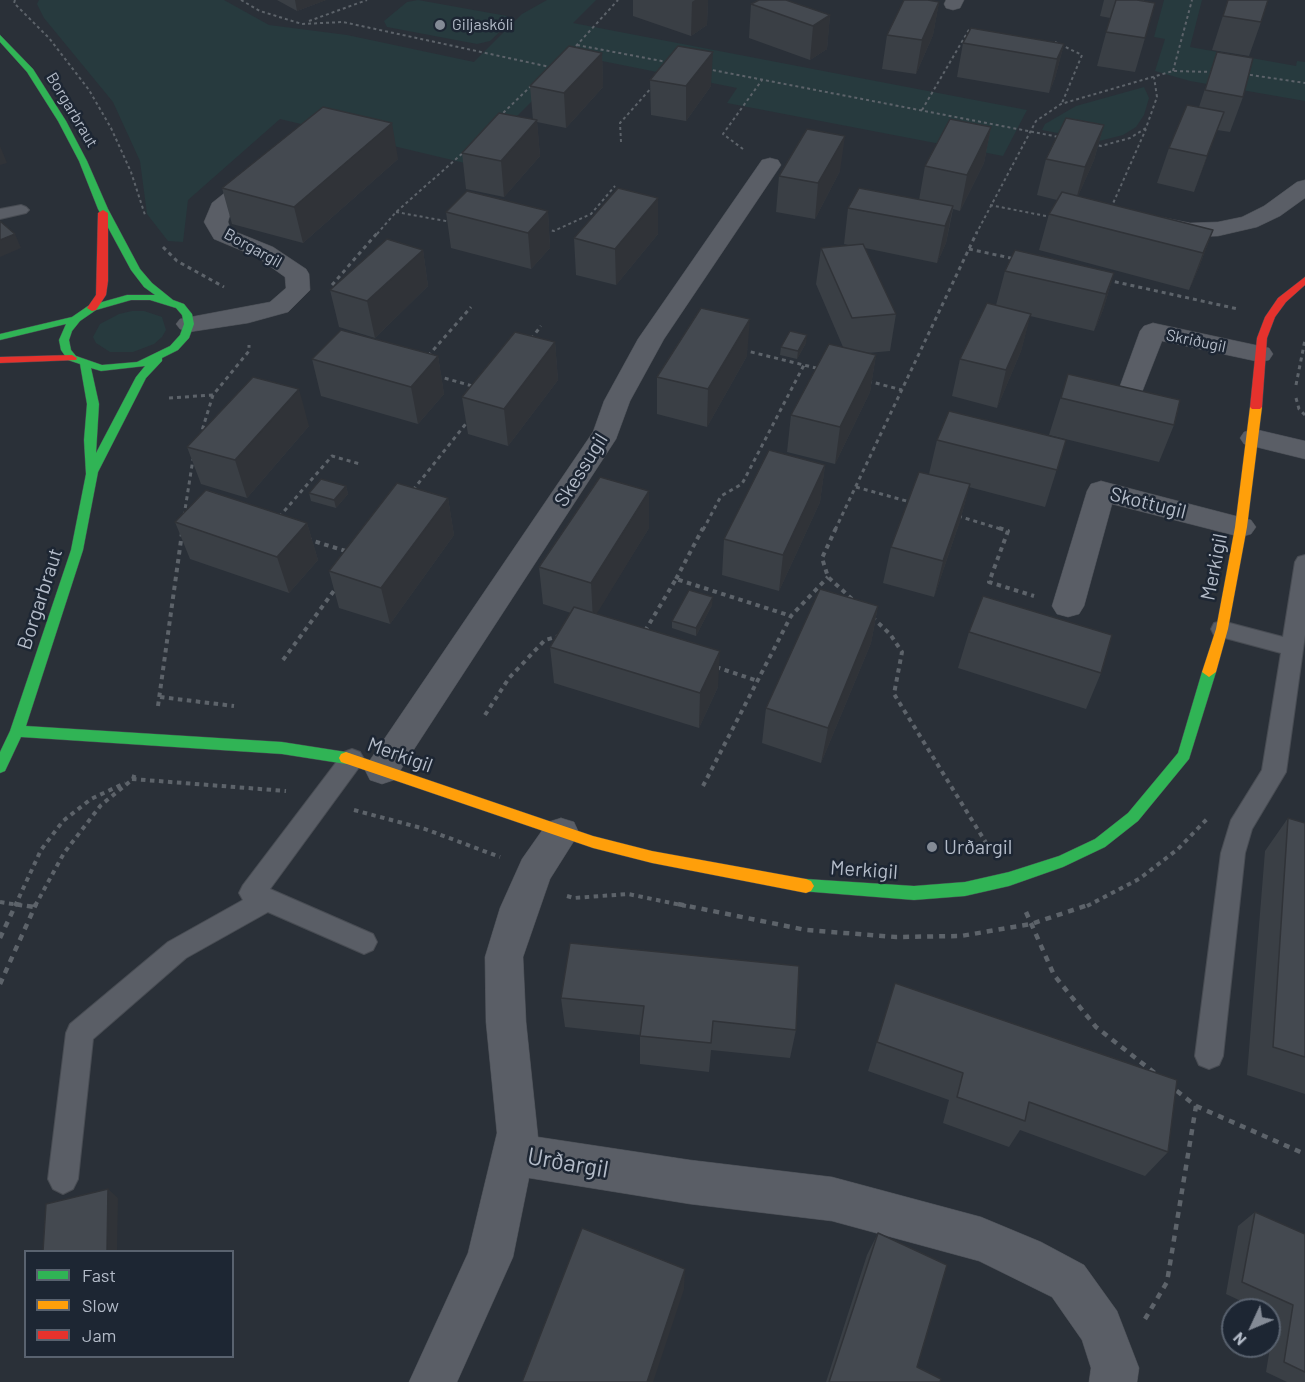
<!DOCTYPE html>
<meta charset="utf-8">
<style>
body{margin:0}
#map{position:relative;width:1305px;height:1382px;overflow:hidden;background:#2a3038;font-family:Barlow,sans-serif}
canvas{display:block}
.legend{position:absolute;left:24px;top:1250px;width:210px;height:108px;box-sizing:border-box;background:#1d2633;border:2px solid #59626f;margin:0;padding:8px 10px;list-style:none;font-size:18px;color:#b4bcc9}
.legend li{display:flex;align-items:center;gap:12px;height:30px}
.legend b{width:30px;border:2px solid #59626f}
.north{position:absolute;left:1221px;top:1298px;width:60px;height:60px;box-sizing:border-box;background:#1d2633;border:2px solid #59626f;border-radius:50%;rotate:226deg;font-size:16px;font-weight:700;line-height:24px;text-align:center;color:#b4bcc9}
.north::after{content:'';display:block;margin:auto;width:21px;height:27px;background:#848b96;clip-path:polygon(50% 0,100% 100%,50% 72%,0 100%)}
</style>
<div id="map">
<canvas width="1305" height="1382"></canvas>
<ul class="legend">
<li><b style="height:8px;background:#30b455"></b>Fast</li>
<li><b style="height:8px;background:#ff9f0a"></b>Slow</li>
<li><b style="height:8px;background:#e5322d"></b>Jam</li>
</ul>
<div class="north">N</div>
</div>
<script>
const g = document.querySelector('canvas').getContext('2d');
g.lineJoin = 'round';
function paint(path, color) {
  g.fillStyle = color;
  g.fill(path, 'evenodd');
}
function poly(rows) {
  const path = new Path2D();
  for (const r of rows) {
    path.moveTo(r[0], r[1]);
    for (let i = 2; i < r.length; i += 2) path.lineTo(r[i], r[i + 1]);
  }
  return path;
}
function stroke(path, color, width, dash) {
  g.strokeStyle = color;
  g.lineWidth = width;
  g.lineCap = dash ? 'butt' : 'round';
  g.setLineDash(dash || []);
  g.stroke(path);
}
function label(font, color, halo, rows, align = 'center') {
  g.font = font + ' Barlow,sans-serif';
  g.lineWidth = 5;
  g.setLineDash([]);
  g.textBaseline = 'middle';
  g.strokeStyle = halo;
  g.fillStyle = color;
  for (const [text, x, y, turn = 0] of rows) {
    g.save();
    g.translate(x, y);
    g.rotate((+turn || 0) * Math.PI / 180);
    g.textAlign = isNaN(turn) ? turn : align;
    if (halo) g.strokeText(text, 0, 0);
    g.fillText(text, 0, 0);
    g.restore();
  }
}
const green = poly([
 [39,0,224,0,269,25,347,35,474,62,522,14,547,0,596,0,573,23,1027,110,1003,156,727,103,737,88,577,56,469,164,280,119,188,200,183,242,168,241,147,214,140,161,113,102,44,18,37,4],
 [418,0,507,16,511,21,490,41,477,44,387,27,384,21,407,2],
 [1164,0,1202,0,1190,47,1296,66,1297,61,1305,62,1305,101,1190,81,1155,71,1165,39,1154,37],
 [1144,87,1149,98,1144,115,1136,127,1123,135,1099,141,1042,130,1045,124,1076,106],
 [132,311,144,311,162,317,166,330,162,337,154,344,133,352,110,352,96,343,93,337,100,324,119,314]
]);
const pathFar3 = poly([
 [15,0,14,3,49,38,89,90,111,128,131,172,145,215],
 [241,0,260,11,302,24,343,22,550,67],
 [309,21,367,0],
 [1055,42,1082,55,1062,103],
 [577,45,667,62],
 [576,46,618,0],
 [707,69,1059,137],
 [1173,71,1192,0],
 [1244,74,1305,83],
 [922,110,970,28],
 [499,117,532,85],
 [621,142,620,123,653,86],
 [1093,144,1101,146,1130,138,1146,128,1157,97,1154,77],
 [743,149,723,134,762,80],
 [990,205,1051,217],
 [1111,208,1146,129],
 [396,212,451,222],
 [546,229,554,231,591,214,615,186],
 [377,234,396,212,464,152],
 [976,234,1036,121,1061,104,1173,71,1213,72]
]);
const pathFar2 = poly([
 [163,247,177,261,224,287],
 [969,249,1015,259],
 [1107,280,1238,309],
 [332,285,378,232],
 [531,339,541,326],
 [743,350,820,369],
 [428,356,471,307],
 [437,376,476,387],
 [868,381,902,390],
 [1296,385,1305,340],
 [169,398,213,395],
 [1296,398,1299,409,1305,415],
 [200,437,213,395,249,351,249,345],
 [856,487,910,502],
 [413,490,468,421],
 [184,516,193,459],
 [958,516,1004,530],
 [279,517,332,456,360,464],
 [703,530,721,496,742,484,804,365],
 [835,530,977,232]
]);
const pathFar1 = poly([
 [836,528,822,558,828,577,853,600],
 [999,528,1008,531,989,582,1034,596],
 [307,539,349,552],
 [676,579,703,528],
 [872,617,890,634,902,652,894,694,988,846],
 [645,631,676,579,791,616],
 [283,660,336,588],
 [716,667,758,681],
 [160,697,234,706],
 [158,706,182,533],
 [485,715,509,678,545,640,560,636],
 [132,779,286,791],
 [703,786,791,616,828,577],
 [354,810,425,829,500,857],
 [567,896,574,898,628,894,686,906],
 [0,902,25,906],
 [15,906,41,850,63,821,91,799,125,783],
 [35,906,64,853,101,805,133,779,135,773],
 [1087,906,1139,879,1178,849,1208,818]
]);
const path = poly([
 [15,904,34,907],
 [678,904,806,930,896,937,961,936,1031,924,1091,904],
 [1026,912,1054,975,1096,1027,1156,1074],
 [0,938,16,904],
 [0,984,36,904],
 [1196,1106,1305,1154],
 [1145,1319,1167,1282,1196,1106,1173,1088]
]);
const lane = poly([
 [21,205,26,207,29,210,26,213,0,219,0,209,21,205],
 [1305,555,1305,635,1286,772,1252,829,1245,853,1223,1056,1219,1065,1209,1069,1199,1065,1195,1056,1221,853,1231,820,1262,770,1281,653,1214,635,1211,629,1214,623,1222,621,1283,637,1295,562,1298,557,1305,555],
 [352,749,360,752,364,759,360,766,270,889,373,934,377,942,373,950,364,954,268,912,186,958,93,1039,78,1179,73,1189,63,1194,53,1189,48,1179,66,1033,70,1024,168,942,243,900,239,893,243,885,344,752,352,749]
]);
const street = poly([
 [946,0,964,0,960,8,953,10,946,8,944,4,946,0],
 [770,158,778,160,781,165,664,339,630,401,616,439,394,780,382,784,370,780,365,770,370,760,593,432,604,401,638,339,762,160,770,158],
 [260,169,268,171,271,176,231,211,228,222,231,230,273,247,306,269,309,274,310,290,288,312,248,323,189,332,180,329,176,324,180,319,270,302,286,288,285,277,257,257,214,239,204,222,212,203,252,171,260,169],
 [1305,180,1305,198,1280,216,1257,227,1218,236,1190,237,1157,230,1153,225,1157,220,1165,218,1190,223,1218,222,1242,217,1264,206,1297,182,1305,180],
 [1153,323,1269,348,1273,354,1269,360,1260,362,1162,341,1142,392,1133,394,1124,392,1120,386,1140,331,1144,326,1153,323],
 [1254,429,1305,441,1305,459,1244,444,1240,438,1244,432,1254,429],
 [1101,481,1251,520,1256,527,1251,534,1241,537,1112,504,1084,606,1079,614,1068,617,1057,614,1052,606,1087,491,1091,484,1101,481],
 [561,818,574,822,579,833,550,879,523,957,526,1022,538,1137,690,1160,832,1177,981,1217,1041,1242,1084,1265,1117,1311,1139,1368,1137,1382,1089,1382,1091,1368,1082,1340,1052,1297,979,1261,832,1221,690,1204,529,1178,513,1257,457,1382,409,1382,468,1253,497,1133,486,1022,485,957,500,908,522,859,548,822,561,818]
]);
const fast = poly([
 [0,35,33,69,66,121,87,161,108,209,140,269,152,283,173,300,184,304,192,314,194,324,189,338,178,350,162,358,162,361,146,378,98,472,83,550,26,726,282,742,346,752,351,754,353,758,351,762,346,764,282,754,21,737,5,771,0,773,0,752,10,731,71,550,86,474,84,440,87,404,80,364,68,360,61,350,59,340,66,324,0,340,0,334,72,317,88,306,127,295,155,295,144,287,131,270,98,209,79,161,58,121,27,72,0,42,0,35],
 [131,300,150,300,176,308,182,315,184,324,180,335,170,346,137,362,102,365,76,356,71,350,69,340,72,331,80,321,96,310,131,300],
 [145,366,136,377,96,453,99,404,91,368,101,371,145,366],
 [1209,667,1216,672,1189,759,1138,821,1105,847,1063,867,1009,886,965,896,914,900,801,891,798,886,801,881,806,879,914,886,965,882,1009,872,1059,856,1095,839,1128,813,1178,753,1202,672,1209,667]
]);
const slow = poly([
 [1256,403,1262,407,1247,527,1228,629,1216,672,1209,677,1202,672,1216,629,1235,527,1250,407,1256,403],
 [346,752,593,836,652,851,806,879,811,881,814,886,811,891,806,893,652,863,593,848,341,762,339,758,341,754,346,752]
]);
const jam = poly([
 [103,210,108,213,108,281,106,295,96,310,92,311,87,308,96,295,98,213,103,210],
 [1305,277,1305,285,1286,302,1275,317,1267,338,1262,407,1260,409,1252,409,1250,407,1257,338,1265,317,1278,298,1305,277],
 [72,355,77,358,76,360,0,363,0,357,72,355]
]);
const wall = poly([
 [277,0,326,0,297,11],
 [633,0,708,0,707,25,691,36,633,16],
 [1104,0,1144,0,1145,38,1135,72,1097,66,1110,18,1100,16],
 [1228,0,1261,22,1249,56,1212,50],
 [939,2,933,35,916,74,882,69,887,35],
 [751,4,830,15,827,49,810,60,749,38],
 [963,43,1064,44,1055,78,1049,93,957,77],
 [1217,52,1243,97,1230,132,1217,130,1194,192,1157,183,1169,148,1199,107],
 [602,53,603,87,566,128,537,122,540,156,504,197,466,189,462,153,533,120,530,86],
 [650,80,711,86,686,121,651,115],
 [1104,125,1094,160,1078,196,1213,230,1199,267,1189,290,1039,250,1049,214,1057,200,1037,195,1046,159],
 [991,127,984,163,960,211,953,209,946,243,937,263,865,248,896,314,890,351,867,353,876,355,870,392,835,464,787,452,791,415,843,347,816,284,821,248,848,245,844,244,848,208,919,200,925,166],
 [398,159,303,243,232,224,222,188],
 [840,171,815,219,776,212,779,176],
 [658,198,658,234,616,285,576,275,574,238],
 [548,211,550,248,531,269,451,248,446,212],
 [423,250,428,286,375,338,339,327,330,290],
 [1005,271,1114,273,1103,310,1094,331,1030,316,1021,351,997,408,952,396,960,359,996,305],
 [555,342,558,380,508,446,468,434,462,397],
 [806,343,797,359,780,355,781,347],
 [438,356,444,394,418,424,321,396,312,359],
 [747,356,707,427,657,414,657,377],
 [1068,374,1174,425,1159,462,1049,435],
 [309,426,247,498,201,484,187,447],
 [937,440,1066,440,1045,507,969,487,960,521,934,597,883,583,891,547,929,474],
 [825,465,820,502,779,591,722,575,724,539],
 [346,486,348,494,336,508,311,501,309,493],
 [448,498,454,535,390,624,339,608,329,571],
 [175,522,307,523,318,560,289,593,190,559],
 [649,528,596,614,718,687,699,728,554,683,550,647,571,613,543,604,539,567],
 [712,605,696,636,672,628,672,621],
 [878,606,871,643,821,763,762,743,766,708],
 [969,632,1101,673,1086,709,958,668],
 [1288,818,1305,823,1305,1094,1247,1075,1265,851],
 [570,943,796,1030,790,1058,711,1050,709,1072,640,1064,640,1035,565,1027,561,998],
 [895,983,1168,1152,1145,1176,1020,1130,1009,1147,943,1123,949,1100,868,1071],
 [1255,1212,1305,1234,1305,1382,1287,1382,1266,1372,1275,1317,1269,1314,1269,1310,1260,1310,1226,1294,1238,1226],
 [878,1233,917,1367,940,1382,826,1382,867,1255]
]);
const shadedWall = poly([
 [295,0,326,0,297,11],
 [695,0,708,0,707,25,691,36,692,2],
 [939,2,933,35,916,74,922,40],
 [830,15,827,49,810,60,813,26],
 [1064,44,1055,78,1049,93,1057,59],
 [713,52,711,86,686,121,686,86],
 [602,53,603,87,566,128,564,93],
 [1224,112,1211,147,1194,192,1207,156],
 [537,120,540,156,504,197,501,161],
 [392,123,398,159,303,243,294,207],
 [1104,125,1094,160,1075,203,1085,167],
 [991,127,984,163,960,211,967,175],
 [845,136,840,171,815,219,818,183],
 [0,146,7,163,0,165],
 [658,198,658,234,616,285,615,249],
 [953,206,946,243,937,263,945,226],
 [548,211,550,248,531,269,528,233],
 [1213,230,1199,267,1189,290,1203,253],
 [15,234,21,248,0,257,0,240],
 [423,250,428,286,375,338,367,301],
 [1114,273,1103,310,1094,331,1106,294],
 [1031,314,1021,351,997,408,1006,370],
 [750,319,747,356,707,427,708,389],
 [807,335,806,343,797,359,798,351],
 [555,342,558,380,508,446,504,409],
 [876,355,870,392,835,464,840,427],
 [438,356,444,394,418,424,411,387],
 [299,389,309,426,247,498,235,460],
 [825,465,820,502,779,591,783,555],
 [970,484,960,521,934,597,943,561],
 [346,486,348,494,336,508,334,500],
 [649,491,649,528,593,620,591,583],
 [448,498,454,535,390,624,381,588],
 [307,523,318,560,289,593,277,557],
 [713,597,712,605,696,636,696,628],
 [878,606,871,643,821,763,828,728],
 [720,651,718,687,699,728,700,693],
 [108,1189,118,1198,117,1251,107,1251],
 [685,1269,684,1289,653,1382,647,1382]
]);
const building = poly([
 [759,0,786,0,830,15,813,26,751,4,759,0],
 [904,0,928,0,939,2,922,40,887,35,904,0],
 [1116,0,1137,0,1155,3,1145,38,1106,32,1116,0],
 [1228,0,1268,0,1261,22,1223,16,1228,0],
 [971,28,1064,44,1057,59,963,43,971,28],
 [569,46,602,53,564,93,530,86,569,46],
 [678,46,713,52,686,86,650,80,678,46],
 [1217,52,1253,58,1243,97,1205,90,1217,52],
 [1187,105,1224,112,1207,156,1169,148,1187,105],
 [323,107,392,123,294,207,222,188,323,107],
 [499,113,537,120,501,161,462,153,499,113],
 [1066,118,1104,125,1085,167,1046,159,1066,118],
 [950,119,991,127,967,175,925,166,950,119],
 [807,129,845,136,818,183,779,176,807,129],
 [618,188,658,198,615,249,574,238,618,188],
 [859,188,953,206,945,226,848,208,859,188],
 [467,191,548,211,528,233,446,212,467,191],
 [1062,192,1213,230,1203,253,1049,214,1062,192],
 [0,221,15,234,0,240,0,221],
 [387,239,423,250,367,301,330,290,387,239],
 [863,244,896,314,852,318,821,248,863,244],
 [1015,250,1114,273,1106,294,1005,271,1015,250],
 [987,303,1031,314,1006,370,960,359,987,303],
 [701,308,750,319,708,389,657,377,701,308],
 [341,330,438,356,411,387,312,359,341,330],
 [790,331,807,335,798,351,781,347,790,331],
 [515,332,555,342,504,409,462,397,515,332],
 [829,344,876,355,840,427,791,415,829,344],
 [1068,374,1180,400,1174,425,1061,398,1068,374],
 [253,377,299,389,235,460,187,447,253,377],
 [949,411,1066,440,1057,470,937,440,949,411],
 [769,450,825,465,783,555,724,539,769,450],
 [919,472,970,484,943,561,891,547,919,472],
 [600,477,649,491,591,583,539,567,600,477],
 [321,479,346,486,334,500,309,493,321,479],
 [397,483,448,498,381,588,329,571,397,483],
 [206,490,307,523,277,557,175,522,206,490],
 [820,589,878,606,828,728,766,708,820,589],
 [689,590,713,597,696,628,672,621,689,590],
 [983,596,1112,635,1101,673,969,632,983,596],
 [574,607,720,651,700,693,550,647,574,607],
 [1288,818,1305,823,1305,1057,1273,1047,1288,818],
 [570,943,799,966,796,1030,713,1021,711,1043,640,1036,644,1006,561,998,570,943],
 [895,983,1177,1080,1168,1152,1029,1102,1025,1121,957,1097,963,1073,877,1042,895,983],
 [108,1189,107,1251,43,1251,46,1204,108,1189],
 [1255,1212,1305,1234,1305,1372,1284,1362,1293,1305,1242,1282,1255,1212],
 [582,1228,685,1269,647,1382,522,1382,582,1228],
 [878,1233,947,1265,917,1367,941,1379,940,1382,829,1382,878,1233]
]);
const markers = [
 [440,25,6,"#848b96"],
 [932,847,6,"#848b96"]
];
const farPoinames = [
 ["Giljaskóli",452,25]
];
const farStreetnames = [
 ["Borgarbraut",72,110,59],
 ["Borgargil",253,248,29],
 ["Skriðugil",1196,341,12]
];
const streetNames = [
 ["Skessugil",581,470,-58],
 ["Skottugil",1148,503,14],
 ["Merkigil",1214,567,-79],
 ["Borgarbraut",40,599,-72],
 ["Merkigil",400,755,20],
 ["Merkigil",864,870,4]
];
const poiNames = [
 ["Urðargil",944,847]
];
const nearStreetnames = [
 ["Urðargil",568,1163,10]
];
paint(green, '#273a3e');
stroke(lane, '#484c53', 2);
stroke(street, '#484c53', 1);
stroke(fast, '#484c53', 1);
stroke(slow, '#484c53', 1);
stroke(jam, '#484c53', 1);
stroke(pathFar3, '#5d636a', 2, [3, 3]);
stroke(pathFar2, '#5d636a', 3, [4, 4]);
stroke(pathFar1, '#5d636a', 4, [4.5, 4.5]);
stroke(path, '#5d636a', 4.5, [6, 6]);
paint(lane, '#5a5e66');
paint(street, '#5a5e66');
paint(fast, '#30b455');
paint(slow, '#ff9f0a');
paint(jam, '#e5322d');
paint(wall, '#3a3f45');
paint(shadedWall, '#303338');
paint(building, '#444950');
stroke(building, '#303338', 1.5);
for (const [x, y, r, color] of markers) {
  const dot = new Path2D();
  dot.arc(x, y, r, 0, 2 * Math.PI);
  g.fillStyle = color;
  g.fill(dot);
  stroke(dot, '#1d2633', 2);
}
label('16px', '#b4bcc9', '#1d2633', farPoinames, 'left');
label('16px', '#b4bcc9', '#1d2633', farStreetnames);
label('20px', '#b4bcc9', '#1d2633', streetNames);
label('20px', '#b4bcc9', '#1d2633', poiNames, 'left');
label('24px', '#b4bcc9', '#1d2633', nearStreetnames);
</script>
